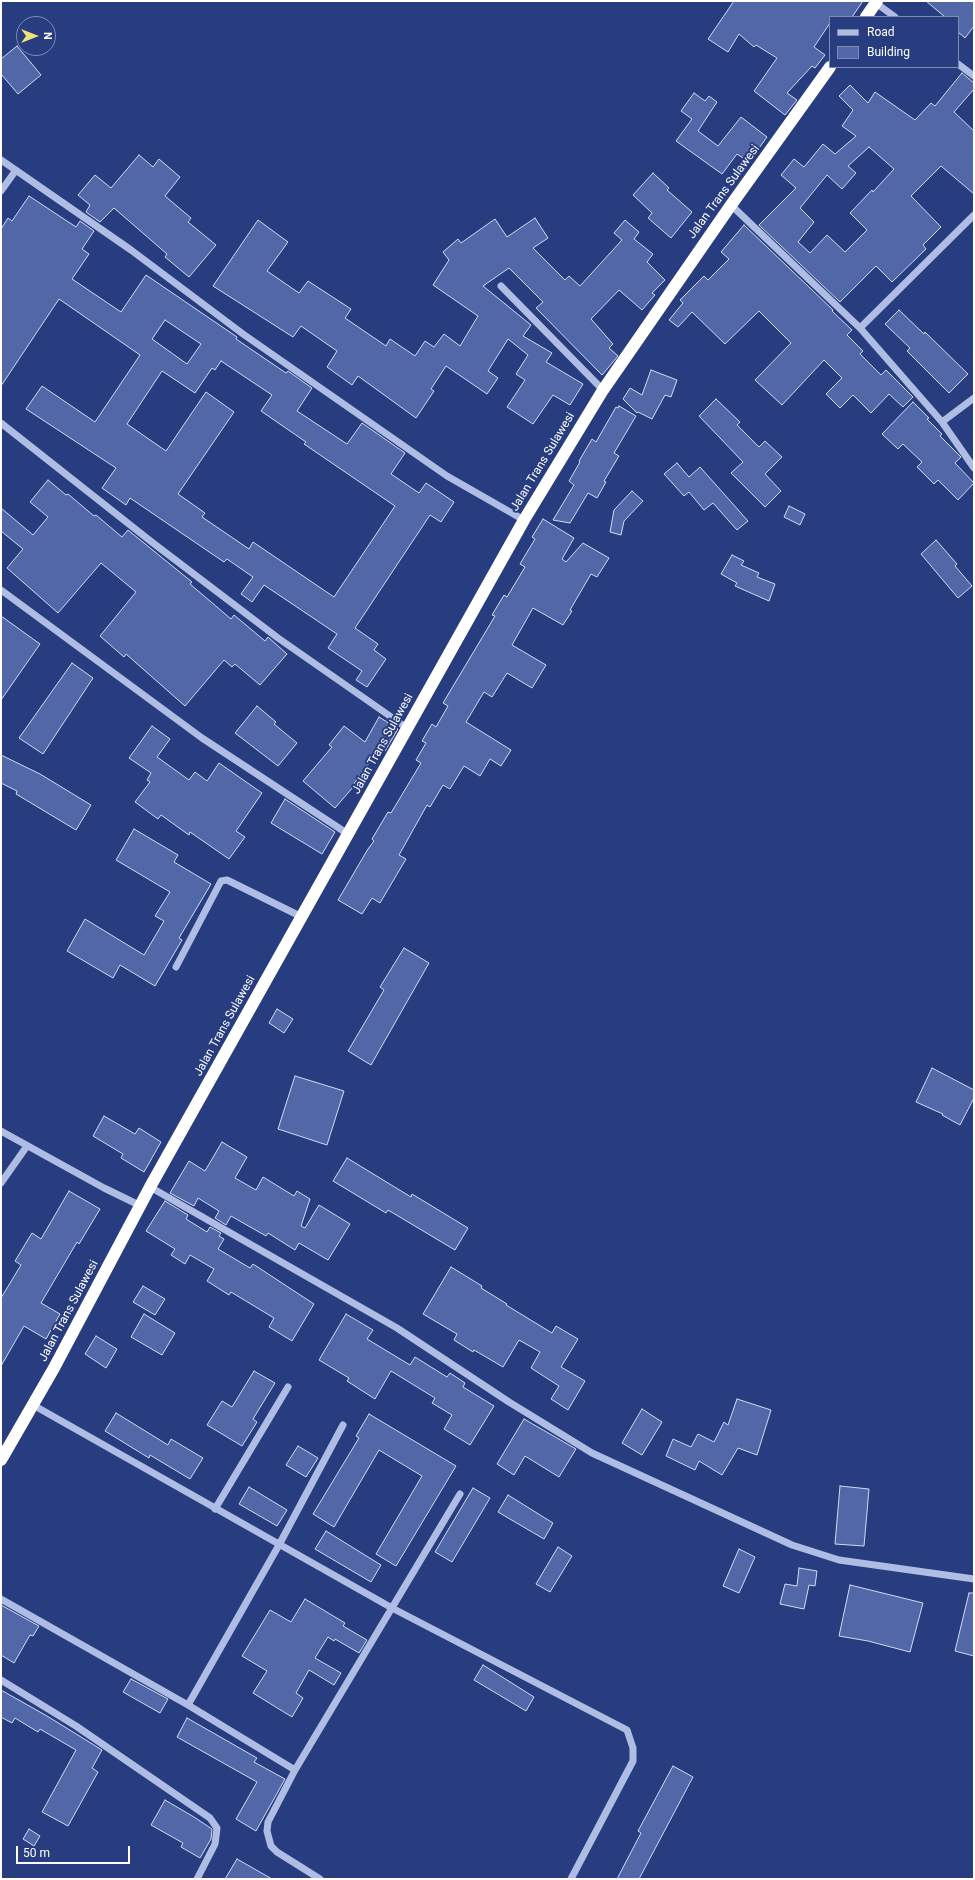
<!DOCTYPE html>
<style>
body{margin:0}
#map{position:relative;width:975px;height:1880px;overflow:hidden;background:#283d7f;font-family:Roboto,sans-serif}
canvas{display:block}
.frame{position:absolute;inset:0;border:2px solid #fff;pointer-events:none}
.legend{position:absolute;left:829px;top:16px;width:130px;height:52px;box-sizing:border-box;background:#283d7f;border:1px solid #7e8bb2;margin:0;padding:5px 7px;list-style:none;font-size:12px;color:#fff}
.legend li{display:flex;align-items:center;gap:8px;height:20px}
.legend b{width:20px;border:1px solid #7e8bb2}
.north{position:absolute;left:16px;top:16px;width:40px;height:40px;box-sizing:border-box;background:#283d7f;border:1px solid #7e8bb2;border-radius:50%;rotate:90deg;font-size:11px;font-weight:700;line-height:16px;text-align:center;color:#fff}
.north::after{content:'';display:block;margin:auto;width:14px;height:18px;background:#ece176;clip-path:polygon(50% 0,100% 100%,50% 72%,0 100%)}
.scale{position:absolute;left:16px;top:1846px;width:114px;height:18px;box-sizing:border-box;border:2px solid #fff;border-top:0;padding-left:5px;font-size:12px;line-height:14px;white-space:nowrap;color:#fff;-webkit-text-stroke:3px #283d7f;paint-order:stroke}
</style>
<div id="map">
<canvas width="975" height="1880"></canvas>
<div class="frame"></div>
<ul class="legend">
<li><b style="height:5px;background:#afbde5"></b>Road</li>
<li><b style="height:11px;background:#5167a7"></b>Building</li>
</ul>
<div class="north">N</div>
<div class="scale">50 m</div>
</div>
<script>
const g = document.querySelector('canvas').getContext('2d');
g.lineJoin = 'round';
function paint(path, color) {
  g.fillStyle = color;
  g.fill(path, 'evenodd');
}
function poly(rows) {
  const path = new Path2D();
  for (const r of rows) {
    path.moveTo(r[0], r[1]);
    for (let i = 2; i < r.length; i += 2) path.lineTo(r[i], r[i + 1]);
  }
  return path;
}
function stroke(path, color, width, dash) {
  g.strokeStyle = color;
  g.lineWidth = width;
  g.lineCap = dash ? 'butt' : 'round';
  g.setLineDash(dash || []);
  g.stroke(path);
}
function label(font, color, halo, rows, align = 'center') {
  g.font = font + ' Roboto,sans-serif';
  g.lineWidth = 4;
  g.setLineDash([]);
  g.textBaseline = 'middle';
  g.strokeStyle = halo;
  g.fillStyle = color;
  for (const [text, x, y, turn = 0] of rows) {
    g.save();
    g.translate(x, y);
    g.rotate((+turn || 0) * Math.PI / 180);
    g.textAlign = isNaN(turn) ? turn : align;
    if (halo) g.strokeText(text, 0, 0);
    g.fillText(text, 0, 0);
    g.restore();
  }
}
const building = poly([
 [734,1,863,1,852,17,830,17,830,23,814,47,825,55,815,68,812,66,787,93,797,100,785,115,754,91,777,58,756,45,754,47,739,34,728,52,708,39,734,1],
 [926,1,974,1,974,26,965,38,958,32,958,17,945,17,926,1],
 [17,46,41,75,18,94,1,74,1,59,17,46],
 [962,73,974,83,974,89,954,112,974,131,974,194,941,166,911,196,941,227,923,245,926,249,892,282,876,266,840,302,759,225,796,188,781,175,794,159,804,167,823,144,835,154,856,136,842,126,853,110,839,96,850,85,868,103,875,92,915,120,931,103,935,106,962,73],
 [869,147,894,169,873,192,872,190,850,213,867,230,845,252,827,235,810,253,798,242,814,222,800,208,827,175,842,189,856,173,848,166,869,147],
 [694,93,705,101,709,96,717,102,698,131,718,146,741,117,767,137,749,162,737,154,722,174,676,141,692,119,681,111,694,93],
 [139,155,153,167,159,159,180,177,165,196,191,218,188,222,216,245,189,277,165,257,167,254,114,208,100,222,86,212,90,205,78,195,95,175,111,188,139,155],
 [653,173,669,188,667,190,692,212,671,238,648,218,652,213,633,195,653,173],
 [29,196,76,227,80,221,94,231,82,249,89,254,72,279,121,312,146,275,237,337,236,339,286,373,288,371,312,388,297,411,347,444,362,423,405,453,391,474,419,493,426,483,454,502,441,522,430,515,355,628,378,644,374,650,386,659,367,687,356,680,362,671,328,648,337,634,264,585,252,602,241,594,253,577,227,559,224,562,130,498,126,505,102,488,116,468,26,409,42,386,95,422,140,355,59,299,1,386,1,229,8,218,12,221,29,196],
 [165,320,201,344,187,364,152,339,165,320],
 [221,361,272,395,261,411,306,442,304,444,395,506,334,597,253,542,249,549,202,517,205,513,178,494,234,412,206,392,166,451,127,424,162,371,195,393,212,368,215,370,221,361],
 [535,218,548,238,533,248,565,280,569,276,580,286,622,240,614,233,625,220,639,232,634,239,653,254,647,262,665,280,652,293,655,295,642,310,619,290,591,319,613,344,609,348,618,356,602,375,536,308,543,302,509,268,483,286,531,325,523,336,552,353,546,362,583,384,570,405,553,395,533,424,507,407,525,380,516,374,528,355,508,339,488,371,498,378,487,394,446,366,431,389,434,391,416,418,358,376,352,385,327,367,337,351,301,326,293,337,213,286,258,220,288,242,267,271,299,293,308,281,351,309,345,318,386,346,390,339,415,356,425,341,434,347,444,334,460,346,478,316,433,285,449,260,443,252,458,239,461,243,495,219,507,237,535,218],
 [744,225,833,310,832,311,852,330,847,335,863,351,860,354,881,375,886,370,913,397,903,407,889,394,871,413,853,395,840,408,826,394,842,378,824,360,782,405,755,380,791,343,759,311,725,344,692,312,678,327,669,320,683,303,680,300,704,276,708,280,729,259,721,252,744,225],
 [899,310,924,334,925,332,968,374,949,393,907,351,910,348,885,324,899,310],
 [651,370,677,380,671,397,665,395,652,419,638,412,637,413,623,399,630,388,642,395,651,370],
 [716,399,740,422,737,425,759,447,765,441,782,457,765,474,781,491,765,507,731,473,743,462,699,416,716,399],
 [913,402,929,418,927,419,942,434,940,436,961,457,955,463,974,483,958,500,938,480,934,484,917,467,922,462,903,444,898,449,882,434,913,402],
 [619,406,636,416,614,453,619,456,604,481,606,482,597,498,588,493,570,523,553,520,574,485,569,481,580,462,579,461,592,439,596,442,616,407,618,408,619,406],
 [677,463,689,477,700,467,748,521,737,530,713,503,704,510,689,492,684,496,664,474,677,463],
 [48,480,66,495,68,494,94,516,96,515,122,537,128,530,192,582,190,584,231,619,234,615,265,641,268,637,287,654,260,685,235,664,232,667,224,660,185,706,126,654,124,657,100,636,136,592,101,563,58,613,7,568,23,549,1,531,1,508,33,535,48,517,30,502,48,480],
 [632,491,643,501,624,521,621,535,610,532,614,510,632,491],
 [789,506,805,514,800,525,784,517,789,506],
 [543,519,574,538,562,559,566,562,583,543,609,558,597,577,591,574,570,610,572,611,563,625,533,608,512,645,546,665,532,688,507,673,492,697,484,692,466,722,511,750,501,766,490,759,480,776,464,766,450,789,443,785,430,807,427,805,399,855,406,859,380,903,372,898,362,914,338,900,368,849,374,841,372,839,388,812,391,813,421,763,416,760,426,743,422,741,432,724,436,727,448,706,443,703,495,616,492,615,504,595,507,597,525,567,520,564,535,539,532,537,543,519],
 [936,540,957,564,955,566,972,586,958,598,921,554,936,540],
 [732,555,744,561,741,565,759,573,757,577,775,584,769,601,735,586,737,583,721,574,732,555],
 [1,616,40,644,1,700,1,616],
 [72,663,93,678,43,754,19,738,72,663],
 [257,706,276,722,274,724,297,743,278,766,235,733,257,706],
 [379,717,398,729,385,751,380,748,353,785,354,786,335,808,303,781,332,747,329,745,344,726,365,742,379,717],
 [152,726,170,739,157,757,189,780,195,772,207,781,219,763,262,793,236,831,245,837,229,859,190,832,189,835,161,815,158,819,135,802,150,782,147,780,151,773,129,758,152,726],
 [1,755,40,774,91,805,76,830,16,794,17,791,1,783,1,755],
 [285,799,335,832,322,854,271,823,285,799],
 [134,829,178,855,174,862,211,884,179,938,182,940,155,986,120,965,113,978,67,951,85,919,144,955,164,921,155,916,170,892,116,860,134,829],
 [404,948,429,963,371,1065,348,1051,384,990,380,987,404,948],
 [277,1009,293,1019,284,1033,269,1023,277,1009],
 [932,1068,974,1090,974,1098,960,1125,942,1115,943,1114,916,1102,932,1068],
 [295,1076,344,1091,327,1145,278,1129,295,1076],
 [104,1116,135,1134,139,1128,161,1142,144,1172,121,1158,123,1154,93,1136,104,1116],
 [222,1142,247,1157,235,1178,256,1190,263,1177,294,1196,297,1191,310,1199,301,1226,305,1228,319,1205,350,1224,328,1260,299,1243,295,1250,268,1233,266,1236,231,1216,226,1225,215,1218,219,1211,198,1198,194,1206,170,1193,189,1161,205,1171,222,1142],
 [347,1158,411,1197,412,1194,468,1228,455,1250,388,1210,386,1213,333,1181,347,1158],
 [69,1191,100,1209,79,1244,77,1242,41,1303,60,1314,46,1339,24,1326,1,1366,1,1298,21,1265,15,1261,32,1233,41,1239,69,1191],
 [165,1201,188,1215,186,1219,207,1232,210,1227,221,1233,219,1236,224,1239,218,1249,250,1268,253,1264,314,1304,292,1341,269,1327,274,1318,231,1292,229,1295,207,1281,214,1269,190,1255,185,1264,171,1255,175,1249,146,1231,165,1201],
 [451,1267,482,1286,481,1288,507,1304,506,1305,552,1333,556,1326,578,1339,561,1367,585,1381,568,1410,551,1399,559,1386,531,1368,540,1352,519,1340,503,1367,474,1350,473,1352,454,1340,457,1334,423,1314,451,1267],
 [143,1286,165,1299,155,1315,133,1302,143,1286],
 [144,1314,175,1333,162,1355,131,1337,144,1314],
 [346,1314,373,1330,367,1339,410,1365,415,1357,447,1377,450,1373,465,1383,463,1387,494,1406,470,1445,444,1429,452,1415,432,1403,435,1398,391,1371,375,1399,347,1381,349,1378,319,1360,346,1314],
 [96,1336,117,1349,106,1368,85,1354,96,1336],
 [254,1371,275,1383,253,1419,257,1422,242,1446,207,1425,222,1401,232,1407,254,1371],
 [737,1399,771,1410,757,1455,738,1448,722,1475,699,1461,695,1470,666,1456,673,1439,691,1447,698,1434,714,1442,724,1422,728,1425,737,1399],
 [642,1409,662,1422,642,1455,622,1443,642,1409],
 [116,1413,168,1445,171,1439,203,1458,190,1479,150,1455,149,1458,105,1431,116,1413],
 [369,1414,456,1466,396,1566,376,1554,422,1476,379,1450,334,1527,313,1514,359,1438,356,1436,369,1414],
 [524,1419,576,1449,559,1477,525,1456,514,1475,497,1464,524,1419],
 [298,1446,318,1458,306,1477,286,1465,298,1446],
 [840,1486,869,1489,864,1546,835,1544,840,1486],
 [249,1487,287,1510,277,1526,239,1504,249,1487],
 [473,1488,490,1498,452,1562,435,1552,473,1488],
 [508,1495,553,1523,544,1539,498,1512,508,1495],
 [326,1531,381,1565,371,1582,315,1549,326,1531],
 [558,1547,572,1556,550,1592,536,1584,558,1547],
 [739,1549,755,1557,739,1593,723,1586,739,1549],
 [799,1568,817,1571,815,1586,809,1585,804,1609,780,1604,785,1584,797,1586,799,1568],
 [850,1585,923,1603,910,1652,868,1641,839,1636,850,1585],
 [969,1593,974,1593,974,1656,955,1651,969,1593],
 [305,1599,345,1623,343,1626,367,1640,359,1653,335,1639,334,1641,328,1637,315,1658,341,1673,334,1685,309,1670,296,1693,303,1698,292,1717,253,1693,267,1671,242,1656,270,1610,291,1622,305,1599],
 [1,1605,39,1626,33,1636,30,1635,14,1663,1,1655,1,1605],
 [483,1665,534,1697,526,1711,474,1680,483,1665],
 [131,1679,168,1699,160,1713,123,1692,131,1679],
 [1,1690,47,1716,102,1750,92,1768,98,1772,68,1826,42,1812,76,1750,40,1729,38,1732,15,1718,12,1723,1,1717,1,1690],
 [187,1718,257,1758,254,1762,285,1779,256,1831,236,1819,257,1782,177,1737,187,1718],
 [673,1766,693,1777,639,1879,617,1879,641,1833,638,1831,673,1766],
 [165,1800,194,1817,212,1829,211,1839,200,1858,181,1847,183,1843,151,1825,165,1800],
 [29,1829,40,1836,34,1846,23,1839,29,1829],
 [237,1859,272,1879,225,1879,237,1859]
]);
const minor = poly([
 [873,1,895,17],
 [958,64,974,76],
 [1,160,131,250,243,334,447,476,524,520],
 [1,191,16,170],
 [731,205,860,328,942,422,974,468],
 [501,286,603,390],
 [860,328,974,215],
 [942,422,974,398],
 [1,423,153,543,278,638,407,728],
 [1,590,202,738,348,834],
 [176,967,221,881,227,880,302,917],
 [1,1131,104,1188,141,1206],
 [1,1183,27,1146],
 [150,1187,397,1328,509,1402,592,1453,792,1545,839,1560,974,1579],
 [33,1405,392,1608,627,1730,633,1748,633,1761,571,1879],
 [215,1509,288,1387],
 [1,1599,188,1705,295,1770],
 [1,1680,76,1726,210,1818,217,1828,215,1844,197,1879],
 [188,1705,279,1545,343,1425],
 [320,1879,277,1852,271,1846,267,1831,268,1822,295,1770,460,1494]
]);
const highway = poly([
 [866,17,877,1],
 [1,1460,54,1368,150,1187,524,520,603,390,731,205,830,67]
]);
const streetNames = [
 ["Jalan Trans Sulawesi",724,192,-54],
 ["Jalan Trans Sulawesi",543,462,-59],
 ["Jalan Trans Sulawesi",383,744,-61],
 ["Jalan Trans Sulawesi",225,1026,-61],
 ["Jalan Trans Sulawesi",69,1311,-62]
];
paint(building, '#5167a7');
stroke(building, '#d2dbf4', 1);
stroke(minor, '#afbde5', 7);
stroke(highway, '#fff', 12);
label('12px', '#fff', '#283d7f', streetNames);
</script>
